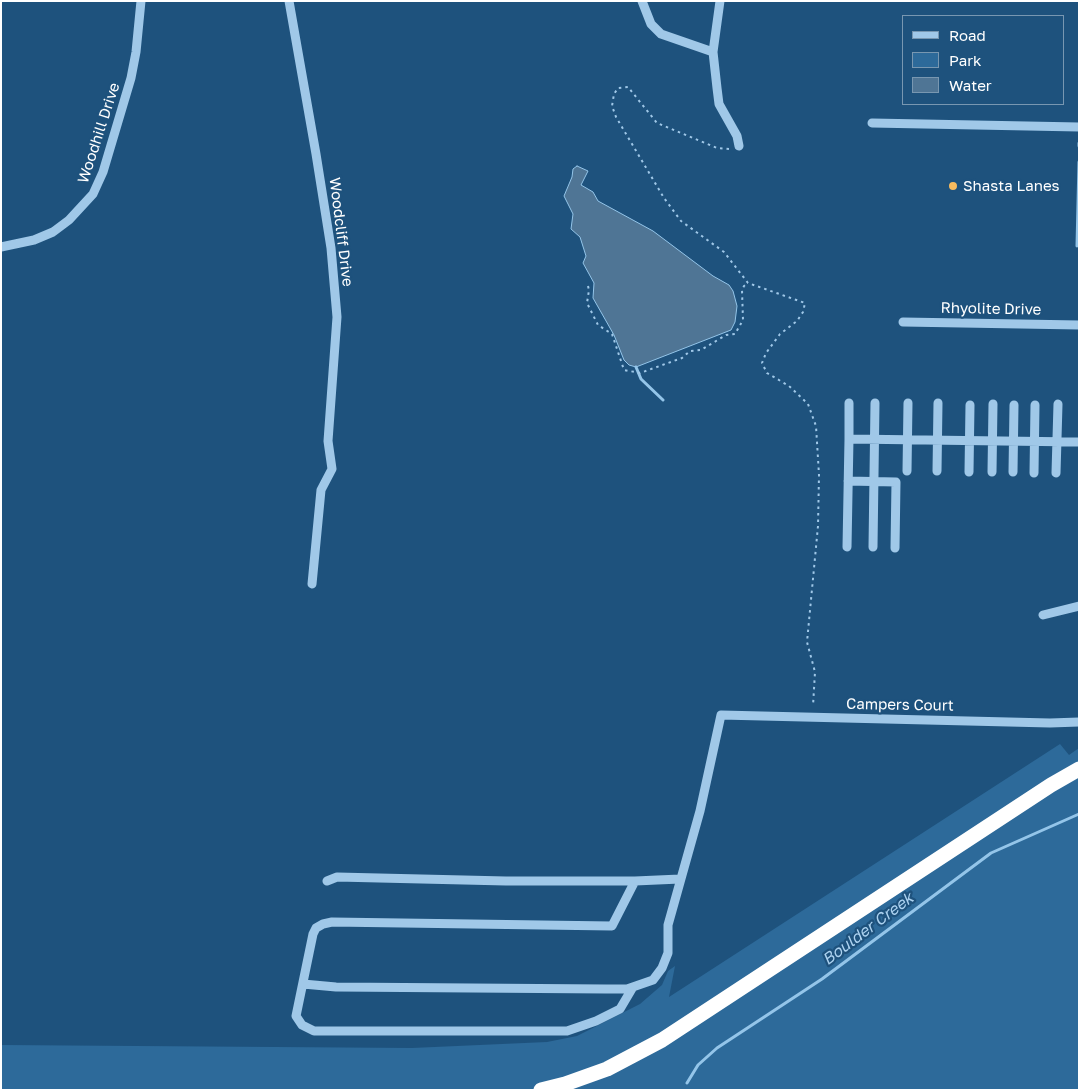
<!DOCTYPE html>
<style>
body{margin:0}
#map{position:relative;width:1080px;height:1091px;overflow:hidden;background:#1e527d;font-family:"Golos Text",sans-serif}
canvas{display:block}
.frame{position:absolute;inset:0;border:2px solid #fff;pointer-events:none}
.legend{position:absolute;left:902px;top:15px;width:162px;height:90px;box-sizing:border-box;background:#1e527d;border:1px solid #7897b1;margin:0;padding:6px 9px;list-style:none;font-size:15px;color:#fff}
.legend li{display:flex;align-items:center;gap:10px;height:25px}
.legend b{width:25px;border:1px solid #7897b1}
</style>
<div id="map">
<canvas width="1080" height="1091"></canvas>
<div class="frame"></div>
<ul class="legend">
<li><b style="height:6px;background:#a0c8e8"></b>Road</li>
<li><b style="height:14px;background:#2d6a9a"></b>Park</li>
<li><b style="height:14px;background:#4f7595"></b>Water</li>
</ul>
</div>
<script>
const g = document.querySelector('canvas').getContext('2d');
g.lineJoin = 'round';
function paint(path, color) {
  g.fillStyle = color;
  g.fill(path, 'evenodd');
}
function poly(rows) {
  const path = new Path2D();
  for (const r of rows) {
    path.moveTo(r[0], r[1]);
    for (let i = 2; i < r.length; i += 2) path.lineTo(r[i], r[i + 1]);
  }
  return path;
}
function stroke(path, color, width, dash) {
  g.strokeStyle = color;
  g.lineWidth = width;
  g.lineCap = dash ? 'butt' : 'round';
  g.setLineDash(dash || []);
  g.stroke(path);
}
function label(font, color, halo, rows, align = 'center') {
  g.font = font + ' "Golos Text",sans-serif';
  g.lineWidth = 4.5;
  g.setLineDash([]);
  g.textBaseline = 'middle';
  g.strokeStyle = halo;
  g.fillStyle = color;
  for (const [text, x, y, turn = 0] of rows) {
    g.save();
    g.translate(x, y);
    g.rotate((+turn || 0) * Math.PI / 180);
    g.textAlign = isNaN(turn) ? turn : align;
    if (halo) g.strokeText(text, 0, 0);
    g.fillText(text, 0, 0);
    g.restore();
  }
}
const green = poly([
 [1060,744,1069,755,1079,748,1079,1090,1,1090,1,1045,412,1048,547,1042,577,1036,640,1004,662,985,668,971,675,966,669,997]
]);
const water = poly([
 [577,166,588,171,581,185,593,192,598,201,653,231,713,276,729,285,733,291,737,306,735,322,731,330,636,367,629,365,624,360,614,335,593,298,594,283,583,263,586,256,580,237,571,229,573,214,564,196,572,177,573,169,577,166]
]);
const stream = poly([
 [1079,143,1079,146],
 [1077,246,1079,162],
 [636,367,641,379,663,400],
 [687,1083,698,1065,717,1048,822,979,991,853,1079,814]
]);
const path = poly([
 [729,149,717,148,657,123,628,87,618,88,614,94,612,106,616,117,664,198,681,221,724,252,748,283,805,303,803,312,797,321,780,334,766,353,762,363,767,373,789,386,808,404,816,426,819,475,818,526,807,642,815,672,813,706],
 [588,286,589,290,587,303,598,325,612,334,624,370,640,373,682,358,690,351,701,350,726,335,735,334,743,320,742,290,744,286,748,283]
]);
const minor = poly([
 [289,1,316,154,331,248,337,317,328,441,332,469,321,490,312,584],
 [642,1,651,24,661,34,713,52],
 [720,1,713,52,717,88,719,104,737,136,739,146],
 [872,123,1079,127],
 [1,247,34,240,53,232,69,220,93,194,103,172,131,78,136,52,141,1],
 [903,322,1079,325],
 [849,439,849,403],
 [907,471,908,403],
 [937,471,938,403],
 [969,472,970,405],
 [992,472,993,404],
 [1013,472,1014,405],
 [1034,473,1035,405],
 [1056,473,1058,404],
 [848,481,896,482,895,548],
 [847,547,849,439,1079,442],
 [873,547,875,403],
 [1043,615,1079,606],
 [327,881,337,877,506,881,635,881,680,879],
 [303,984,336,987,606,989,627,989,653,980,662,968,668,953,668,925,700,811,721,715,1050,723,1079,722],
 [633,987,620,1009,596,1021,567,1031,314,1031,302,1025,296,1016,313,934,316,928,323,924,332,922,612,926,635,881]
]);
const highway = poly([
 [541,1090,565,1084,607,1069,662,1040,1051,785,1079,769]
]);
const markers = [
 [953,186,5,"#f7bb5f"]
];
const streetNames = [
 ["Woodhill Drive",99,133,-72],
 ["Woodcliff Drive",341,232,83],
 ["Rhyolite Drive",991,309,1],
 ["Campers Court",900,705,1]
];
const poiNames = [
 ["Shasta Lanes",963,186]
];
const waterNames = [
 ["Boulder Creek",868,929,-37]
];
paint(green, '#2d6a9a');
paint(water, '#4f7595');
stroke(water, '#94c5e9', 1);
stroke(stream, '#94c5e9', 3);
stroke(path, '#a0c8e8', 2, [2.5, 4]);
stroke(minor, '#a0c8e8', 9);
stroke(highway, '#fff', 15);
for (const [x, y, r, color] of markers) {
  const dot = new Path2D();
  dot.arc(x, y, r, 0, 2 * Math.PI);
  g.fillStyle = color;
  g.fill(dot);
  stroke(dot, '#1e527d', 2);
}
label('15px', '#fff', '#1e527d', streetNames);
label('15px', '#fff', '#1e527d', poiNames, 'left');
label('italic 16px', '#acd2f0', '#1e527d', waterNames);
</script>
